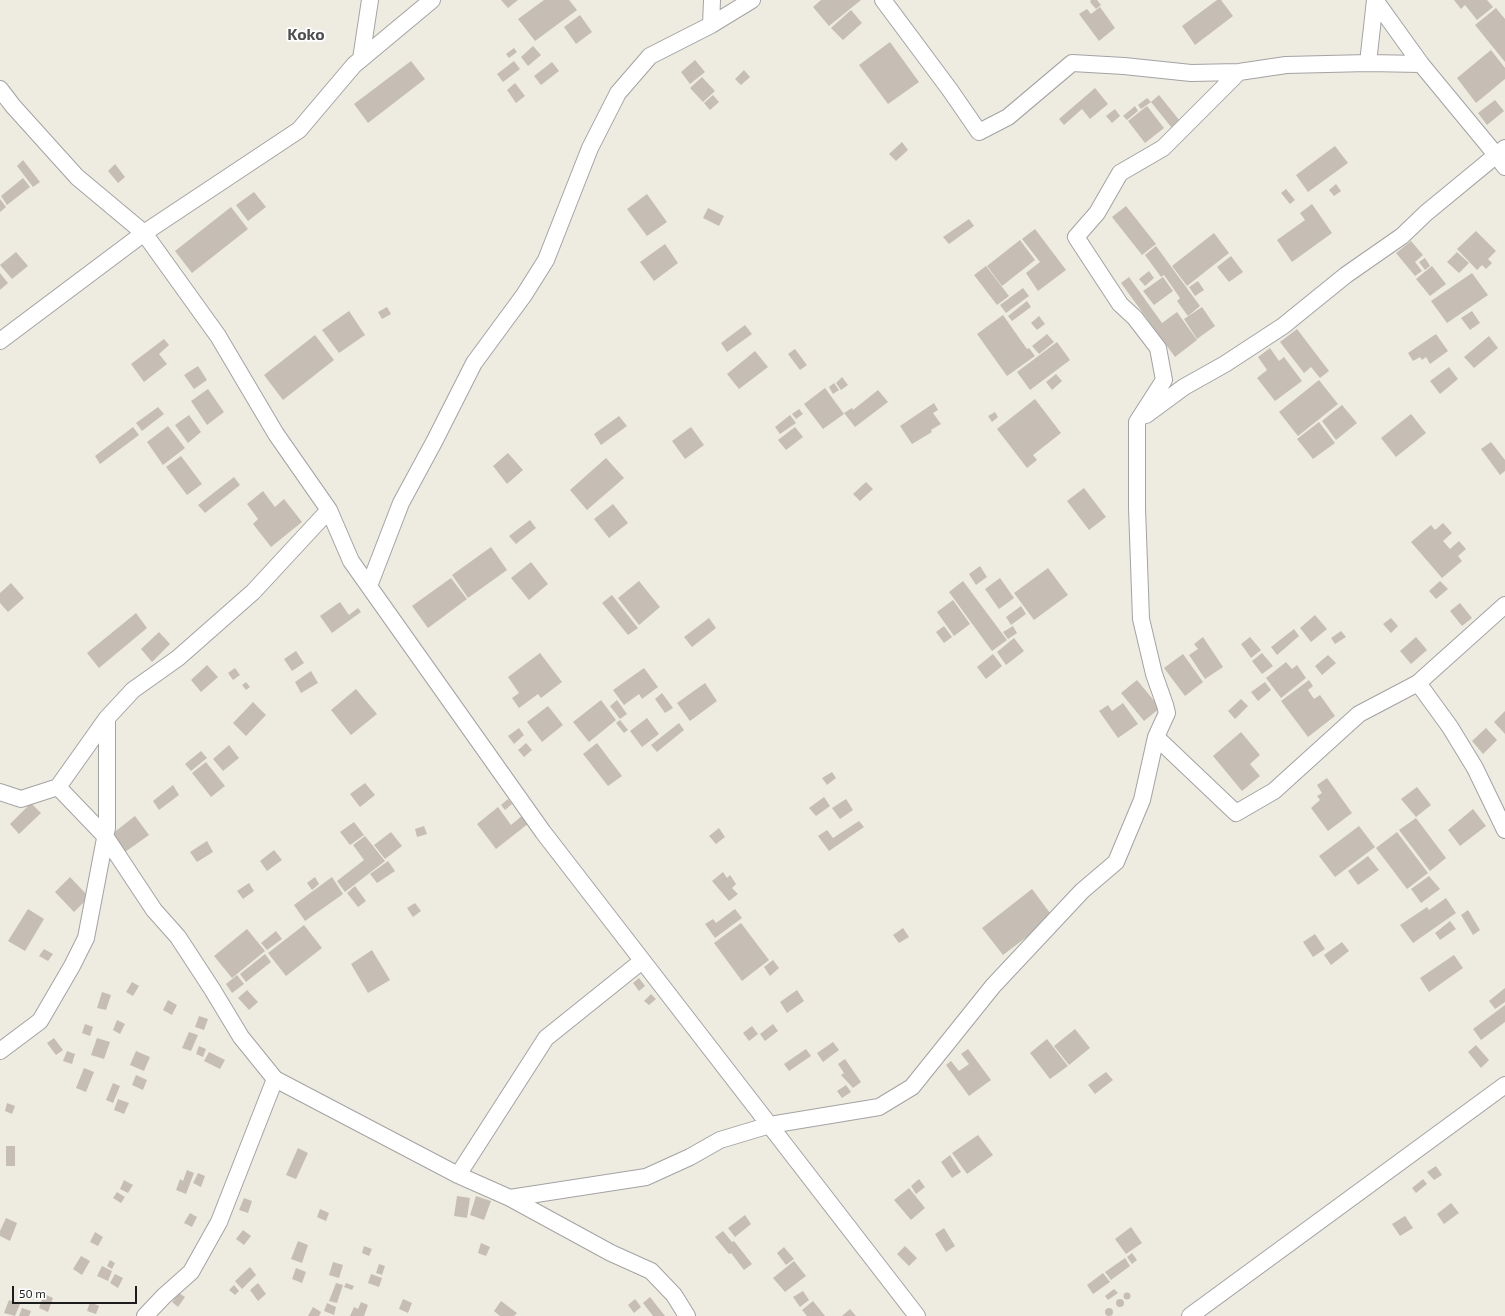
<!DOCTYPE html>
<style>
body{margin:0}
#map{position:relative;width:1505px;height:1316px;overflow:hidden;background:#eeebe1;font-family:"Exo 2",sans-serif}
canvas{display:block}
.scale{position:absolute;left:12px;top:1286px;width:125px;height:18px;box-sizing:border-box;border:2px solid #1c1c1c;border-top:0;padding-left:5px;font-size:12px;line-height:14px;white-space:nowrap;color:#1c1c1c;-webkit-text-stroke:3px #fff;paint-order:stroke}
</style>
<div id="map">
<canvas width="1505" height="1316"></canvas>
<div class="scale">50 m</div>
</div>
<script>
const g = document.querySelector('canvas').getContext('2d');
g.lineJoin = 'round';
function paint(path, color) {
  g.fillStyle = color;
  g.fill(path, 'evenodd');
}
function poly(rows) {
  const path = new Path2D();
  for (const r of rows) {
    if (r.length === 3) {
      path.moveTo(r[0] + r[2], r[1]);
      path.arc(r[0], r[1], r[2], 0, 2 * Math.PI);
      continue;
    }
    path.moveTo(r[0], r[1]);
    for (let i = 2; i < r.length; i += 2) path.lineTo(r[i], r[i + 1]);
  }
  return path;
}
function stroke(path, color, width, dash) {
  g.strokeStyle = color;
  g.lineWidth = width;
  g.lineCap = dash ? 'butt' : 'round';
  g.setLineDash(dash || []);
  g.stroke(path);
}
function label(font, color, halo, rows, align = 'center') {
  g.font = font + ' "Exo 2",sans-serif';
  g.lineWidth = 3.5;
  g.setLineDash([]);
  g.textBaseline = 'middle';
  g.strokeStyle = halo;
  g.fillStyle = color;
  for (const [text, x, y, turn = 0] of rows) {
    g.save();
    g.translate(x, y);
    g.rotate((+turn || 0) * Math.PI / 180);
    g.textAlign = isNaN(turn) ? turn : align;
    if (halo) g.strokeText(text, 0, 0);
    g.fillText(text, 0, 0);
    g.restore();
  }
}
const building = poly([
 [501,0,518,0,508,8],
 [544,0,569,0,577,10,535,41,518,19],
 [821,0,861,0,829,26,813,7],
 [1091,0,1097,0,1101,5,1096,9,1090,2],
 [1217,0,1221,0,1233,16,1195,45,1182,26],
 [1454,0,1487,0,1493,7,1477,20,1465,5,1461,9],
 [1100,7,1115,28,1099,41,1079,14,1087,9,1091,14],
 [1496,8,1505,19,1505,62,1475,25],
 [851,10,862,23,843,40,831,28],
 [580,15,592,32,576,44,564,27],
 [890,42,919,82,888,104,859,65],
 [533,46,541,55,528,66,521,57],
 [514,48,517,52,509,58,506,54],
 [1491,50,1505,68,1505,79,1476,103,1457,78],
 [695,60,705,72,690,84,681,72],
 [411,61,425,79,368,123,354,104],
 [514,61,520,69,503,82,497,74],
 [552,62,559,71,541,85,534,76],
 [744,70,750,77,741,85,735,79],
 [702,77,715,91,703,102,690,88],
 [515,83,525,96,516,103,507,90],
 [1095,88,1108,104,1090,119,1082,109,1064,125,1059,119],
 [713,95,719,102,710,110,704,103],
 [1159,95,1180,121,1172,128,1151,102],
 [1147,98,1151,102,1141,109,1138,105],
 [1495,100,1504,111,1487,125,1478,113],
 [1135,106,1138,111,1127,120,1123,116],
 [1147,106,1164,128,1145,143,1128,121],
 [1115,109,1120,116,1112,123,1106,116],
 [902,142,908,150,896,161,889,154],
 [1335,146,1348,163,1308,192,1296,175],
 [23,160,40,182,33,187,17,166],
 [115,164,125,177,118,183,108,171],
 [23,178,30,187,7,205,1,196],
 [1336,184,1341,191,1334,196,1329,190],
 [1286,189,1295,200,1290,204,1281,193],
 [254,192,266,207,248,221,236,205],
 [647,194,667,222,647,236,627,209],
 [0,199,6,207,0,212],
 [1312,204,1332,233,1292,262,1277,240,1305,220,1300,213],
 [1126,206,1156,244,1142,255,1112,217],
 [231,207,248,229,192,273,175,251],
 [708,208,724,216,719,226,703,218],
 [969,219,974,226,949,244,943,237],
 [1035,229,1066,270,1038,291,1026,273,1040,262,1022,239],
 [1476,231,1496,251,1488,259,1492,263,1486,269,1482,265,1477,270,1457,249],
 [1214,233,1229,253,1187,286,1172,266],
 [1020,240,1035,260,1002,286,987,266],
 [1411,241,1423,255,1415,262,1422,271,1415,276,1396,253],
 [665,244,678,263,654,281,640,262],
 [1156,246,1200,306,1188,316,1177,301,1180,298,1164,275,1161,277,1145,255],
 [16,252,28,266,12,279,0,265],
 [1457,252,1469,263,1459,273,1447,262],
 [1231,256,1243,272,1229,282,1217,267],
 [1425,258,1430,266,1425,270,1419,262],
 [986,266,1009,296,997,305,974,275],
 [1432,266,1446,284,1430,296,1416,279],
 [1149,271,1154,278,1145,286,1139,279],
 [0,273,8,283,0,290],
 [1472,273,1488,295,1447,323,1431,301],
 [1129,277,1162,323,1177,312,1197,340,1175,357,1121,283],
 [1163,277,1173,291,1154,305,1143,291],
 [1198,281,1204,290,1195,296,1189,287],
 [1023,288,1029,296,1006,313,1000,305],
 [1027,301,1031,307,1012,321,1008,316],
 [387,307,391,314,382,319,378,312],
 [1202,307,1215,326,1197,339,1184,319],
 [349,311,365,335,339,353,322,330],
 [1472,311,1480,323,1470,330,1461,318],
 [1003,315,1027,349,1029,348,1035,356,1007,376,977,334],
 [1039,316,1045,324,1037,330,1031,323],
 [745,325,752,334,727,352,721,343],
 [1297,329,1329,371,1320,378,1311,367,1304,373,1280,342],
 [1047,334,1054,342,1039,354,1032,346],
 [1436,334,1448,351,1430,364,1426,357,1422,360,1420,357,1413,361,1408,353],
 [315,335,334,360,283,400,264,375],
 [1489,336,1498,348,1474,368,1464,357],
 [164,339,169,345,159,354,167,364,144,382,131,364],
 [1057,342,1070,360,1030,390,1017,372],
 [1270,348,1279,361,1284,357,1302,381,1275,401,1257,378,1267,370,1258,357],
 [795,349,807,365,800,370,788,354],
 [755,351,768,367,739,389,727,374],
 [198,366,207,380,194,389,184,375],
 [1449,367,1458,379,1440,394,1430,381],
 [1056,374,1062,381,1052,390,1046,382],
 [842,377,848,385,841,390,836,383],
 [1319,380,1338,404,1298,436,1279,412],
 [834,383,839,390,833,394,829,387],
 [825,388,844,414,823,429,804,404],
 [208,389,224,412,207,425,191,401],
 [878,390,888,402,855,427,844,413,852,408,853,410],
 [1035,399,1061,433,1033,455,1037,460,1027,468,997,429],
 [934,403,938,410,933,413,941,424,931,430,932,432,912,444,900,426],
 [1342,405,1357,423,1336,440,1322,421],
 [158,407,164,414,142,431,136,423],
 [799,409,803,414,796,419,792,414],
 [995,412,998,417,992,422,988,416],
 [1411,414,1426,433,1396,457,1381,438],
 [189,415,201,432,188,443,175,425],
 [790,415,796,423,780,434,775,427],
 [619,416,627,426,601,445,594,434],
 [1319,422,1335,443,1313,459,1297,439],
 [168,426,185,448,163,465,147,442],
 [133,427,139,435,100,464,95,456],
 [691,427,704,445,685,459,672,441],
 [795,427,803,437,786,450,778,440],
 [1491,442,1505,460,1505,471,1500,475,1481,449],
 [508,453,523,470,507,484,493,466],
 [181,456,202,484,187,495,166,467],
 [606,458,624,478,587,510,570,490],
 [234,477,240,485,205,513,198,505],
 [866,482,873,489,860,501,853,494],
 [1084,488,1106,517,1089,530,1067,501],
 [263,491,275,507,284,499,302,522,271,547,253,524,258,519,247,504],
 [613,504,628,523,609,538,594,519],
 [530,520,536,528,516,544,509,536],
 [1443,523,1452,533,1443,541,1450,549,1459,541,1466,549,1458,556,1462,561,1442,578,1411,542,1431,525,1435,530],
 [491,547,507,570,468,598,452,575],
 [531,562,548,584,529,600,511,578],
 [980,566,987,577,976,585,969,574],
 [1048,568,1068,595,1034,620,1014,593],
 [451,578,467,599,428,628,412,606],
 [1000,578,1014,598,999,609,985,589],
 [639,581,660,607,639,625,618,598],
 [963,581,1007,640,992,651,949,592],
 [1440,581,1448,589,1436,599,1429,591],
 [11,583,24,598,8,612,0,603,0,593],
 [612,595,638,628,628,635,602,603],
 [953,600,970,624,954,636,937,612],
 [340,602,349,615,358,608,361,612,332,633,320,616],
 [1460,603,1472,618,1462,626,1450,611],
 [1021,606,1026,614,1011,625,1006,617],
 [136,613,147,628,99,668,87,653],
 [1315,615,1327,629,1311,642,1300,628],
 [709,618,716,628,692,647,684,637],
 [1391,618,1398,626,1391,633,1383,624],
 [944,626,952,637,944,643,936,632],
 [1013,626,1017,633,1008,639,1003,632],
 [1294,629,1299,636,1277,655,1271,647],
 [1341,631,1346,637,1335,644,1331,638],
 [159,632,170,644,152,662,141,649],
 [1203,637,1223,667,1205,679,1189,655,1198,649,1194,644],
 [1250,637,1261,650,1251,658,1241,644],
 [1416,637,1427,650,1411,664,1400,651],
 [1014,638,1024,651,1006,665,997,652],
 [296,651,304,663,292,671,284,659],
 [540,653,562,682,541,698,538,694,519,708,512,698,519,693,508,677],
 [1262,653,1273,666,1262,674,1252,661],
 [993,654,1002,666,986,679,977,667],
 [1183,654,1203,682,1185,696,1164,668],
 [1328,655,1336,663,1322,675,1315,666],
 [1286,662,1292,669,1297,665,1306,678,1281,698,1266,678],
 [207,665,218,677,201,692,191,680],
 [235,668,240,675,233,680,228,673],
 [644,668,658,687,642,699,639,694,624,705,613,690],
 [311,671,318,683,301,693,295,682],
 [1137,680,1160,708,1144,721,1121,693],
 [1309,680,1313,686,1308,690,1314,699,1320,695,1335,716,1308,737,1281,701],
 [246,682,250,687,246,690,242,685],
 [1265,682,1271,690,1258,701,1251,692],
 [705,683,717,701,690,721,677,703],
 [356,689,377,714,351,735,331,710],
 [662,693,673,708,665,713,655,699],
 [1241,699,1248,706,1235,719,1228,711],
 [601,700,616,720,589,742,573,722],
 [617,700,627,714,620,719,610,706],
 [253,702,266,715,246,736,233,723],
 [1123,703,1138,724,1118,738,1099,711,1108,705,1112,711],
 [548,706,563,725,542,742,527,722],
 [1505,711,1505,734,1494,722],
 [647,718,659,734,642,747,630,731],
 [620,720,628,730,624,733,616,723],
 [679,723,684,730,657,752,651,745],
 [519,728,524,735,514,744,508,736],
 [1486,728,1497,740,1483,754,1472,741],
 [1241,732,1260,755,1250,764,1260,776,1242,791,1213,756],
 [526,743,532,750,524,757,518,750],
 [597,743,622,776,608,786,583,754],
 [229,745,239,758,223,771,213,759],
 [201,751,207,758,191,771,185,764],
 [206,762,225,786,211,797,192,773],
 [832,772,836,778,827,785,822,778],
 [1327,778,1352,813,1328,831,1311,808,1320,800,1317,796,1322,793,1317,785],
 [365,783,375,795,360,807,350,794],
 [173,785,179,795,159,810,153,801],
 [1417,787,1431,805,1416,817,1401,799],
 [824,797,830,806,816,816,809,808],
 [508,799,512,804,505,810,501,805],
 [846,799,853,810,840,819,832,808],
 [31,803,41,813,19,834,10,824],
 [498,807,511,825,523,815,529,823,496,849,477,824],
 [1473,809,1486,826,1460,846,1448,830],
 [135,816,149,835,125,852,112,834],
 [1416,818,1446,858,1430,871,1399,830],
 [859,821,864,827,829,851,818,836,827,830,833,838],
 [354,822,364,835,350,845,340,832],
 [424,826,427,834,417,837,415,829],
 [1359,826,1375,847,1335,877,1319,856],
 [719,828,725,837,716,844,709,836],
 [391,832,402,846,385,859,374,845],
 [1397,832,1428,873,1407,889,1376,848],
 [365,836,385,861,345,892,337,881,364,860,353,845],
 [207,841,213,852,197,862,190,852],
 [274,850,282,860,267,871,260,861],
 [1368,856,1379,870,1358,885,1348,871],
 [388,861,395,871,377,883,370,874],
 [723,872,727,878,730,875,736,884,732,888,738,894,729,901,712,881],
 [1429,876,1440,889,1421,903,1411,889],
 [70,877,89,897,74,912,55,892],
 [315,877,319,884,312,890,307,883],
 [332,877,343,894,305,921,294,905],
 [249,883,254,891,243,899,237,891],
 [355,886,366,901,358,907,347,893],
 [1032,889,1053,917,1003,955,982,928],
 [1446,898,1456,913,1413,943,1400,925,1427,907,1429,910],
 [415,903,421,911,413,917,407,908],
 [28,909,44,919,25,951,8,941],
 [735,909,742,918,715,938,705,924,713,919,716,923],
 [1468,910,1480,930,1473,935,1461,915],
 [1450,921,1456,929,1440,940,1435,933],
 [741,923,769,960,742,981,714,943],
 [304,925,322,948,286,976,268,953],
 [903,928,909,937,899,943,893,935],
 [247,929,265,951,232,978,214,956],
 [276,931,282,939,267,950,261,943],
 [1315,934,1325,949,1313,957,1303,942],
 [1342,942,1349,951,1331,965,1324,955],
 [44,949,53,954,48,961,39,956],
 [372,950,390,980,368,993,351,964],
 [265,954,271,962,246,982,240,974],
 [1454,955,1463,968,1429,992,1420,978],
 [773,960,779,968,770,976,764,967],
 [237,975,244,984,232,993,226,984],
 [639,978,645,986,639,991,633,983],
 [132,982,139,986,133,996,126,992],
 [1505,988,1505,1002,1495,1009,1489,1001],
 [247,990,258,1002,249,1010,238,998],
 [797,990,804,1001,787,1013,780,1002],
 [102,992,111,995,106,1010,97,1008],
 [651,994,656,999,649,1005,644,1001],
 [168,1000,177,1005,172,1015,163,1010],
 [1505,1005,1505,1022,1481,1040,1473,1029],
 [199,1016,208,1019,204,1030,195,1027],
 [117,1020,125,1024,120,1034,113,1030],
 [85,1024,93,1027,90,1036,82,1033],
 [773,1024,778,1031,765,1041,760,1034],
 [752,1026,758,1034,749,1041,743,1033],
 [1075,1029,1090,1048,1069,1065,1054,1046],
 [189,1032,198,1035,191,1051,182,1048],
 [54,1038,63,1050,56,1055,47,1043],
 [97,1038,110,1042,104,1059,91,1055],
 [1047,1039,1068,1066,1050,1079,1030,1053],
 [833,1042,839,1050,823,1062,817,1053],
 [1476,1045,1489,1060,1481,1068,1468,1052],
 [199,1046,206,1049,203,1057,196,1054],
 [806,1049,811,1056,789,1071,784,1064],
 [968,1049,991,1080,969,1096,946,1065,951,1061,959,1071,969,1064,961,1054],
 [67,1051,75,1054,72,1064,63,1061],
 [136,1051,150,1057,144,1071,130,1065],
 [209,1052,225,1060,220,1069,204,1061],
 [845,1059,861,1082,853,1088,841,1075,844,1073,838,1064],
 [84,1068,94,1072,86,1092,76,1088],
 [1106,1072,1113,1080,1095,1094,1088,1085],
 [136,1075,147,1080,143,1090,132,1085],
 [113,1083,120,1086,113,1103,106,1100],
 [846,1085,851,1092,842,1098,837,1091],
 [118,1099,129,1103,124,1114,114,1110],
 [7,1103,15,1106,12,1114,5,1111],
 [978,1135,993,1155,967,1174,952,1153],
 [6,1146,15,1146,15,1166,6,1166],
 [298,1148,308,1153,296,1179,286,1175],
 [950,1155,961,1172,952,1178,941,1162],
 [1436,1166,1442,1175,1434,1180,1427,1172],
 [187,1170,194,1173,186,1194,176,1190,180,1179,183,1181],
 [198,1173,205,1176,201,1187,193,1183],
 [919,1179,925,1187,916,1194,911,1186],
 [1423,1179,1427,1184,1416,1193,1412,1188],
 [124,1180,133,1185,128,1193,120,1189],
 [909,1188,925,1208,911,1220,894,1200],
 [117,1192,125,1197,121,1203,113,1198],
 [457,1196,470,1198,467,1218,454,1216],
 [476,1196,491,1201,484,1220,470,1215],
 [244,1198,252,1201,248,1213,239,1210],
 [1451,1203,1459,1213,1444,1224,1437,1214],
 [320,1209,329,1213,326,1221,317,1217],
 [190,1213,197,1217,192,1227,184,1223],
 [745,1215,751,1224,735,1237,728,1228],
 [1405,1216,1413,1228,1400,1236,1392,1224],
 [6,1218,17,1223,10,1241,0,1236,0,1231],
 [1131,1227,1142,1243,1126,1254,1115,1239],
 [944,1228,955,1246,946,1252,935,1234],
 [243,1230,251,1236,244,1245,236,1239],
 [723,1231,732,1242,734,1241,752,1264,744,1270,731,1253,729,1254,715,1237],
 [95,1232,103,1237,98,1246,90,1242],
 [298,1241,308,1245,302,1263,291,1259],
 [481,1243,490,1247,486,1256,478,1253],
 [364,1246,372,1249,369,1256,362,1253],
 [905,1246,917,1258,909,1266,897,1254],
 [784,1247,794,1259,786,1265,777,1253],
 [1132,1253,1137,1260,1132,1264,1127,1257],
 [81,1256,90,1261,82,1275,73,1269],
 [1125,1258,1130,1266,1111,1280,1105,1272],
 [110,1260,115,1263,112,1269,107,1266],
 [794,1261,806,1276,785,1292,773,1278],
 [333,1262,343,1265,339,1278,329,1275],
 [379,1264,385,1266,382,1275,376,1273],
 [102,1266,112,1271,108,1281,97,1276],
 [250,1267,256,1275,242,1289,235,1281],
 [296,1268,306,1272,302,1283,292,1279],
 [1103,1273,1110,1282,1093,1294,1087,1285],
 [115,1274,123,1278,118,1288,110,1283],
 [371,1274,382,1278,379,1287,368,1283],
 [258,1283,266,1294,258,1301,250,1290],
 [336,1283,343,1285,337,1303,329,1301],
 [346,1283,354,1286,352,1290,344,1287],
 [234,1285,239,1291,235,1295,229,1290],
 [1114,1289,1118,1293,1108,1300,1105,1296],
 [803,1291,809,1300,800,1307,793,1297],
 [1127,1296,3.5],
 [179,1293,185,1297,178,1307,172,1302],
 [44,1294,53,1298,48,1312,39,1308],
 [650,1297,665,1316,653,1316,643,1303],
 [403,1299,412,1303,408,1313,399,1309],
 [635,1299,641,1307,634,1313,628,1305],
 [1120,1303,4],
 [9,1300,20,1304,15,1316,4,1313],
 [501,1301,517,1313,514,1316,500,1316,494,1311],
 [813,1301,825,1316,807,1316,802,1310],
 [90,1302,99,1306,96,1314,87,1311],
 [361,1302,368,1305,364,1316,350,1316,354,1307,358,1309],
 [327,1303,336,1307,334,1315,324,1311],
 [313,1307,321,1312,319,1316,308,1316],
 [1109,1312,4],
 [22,1308,31,1311,29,1316,19,1316],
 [850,1309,856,1316,842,1316]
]);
const minor = poly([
 [432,0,354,65,299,130,144,233,218,336,276,434,329,510,351,561,543,832,917,1316],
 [883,0,950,90,979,132,1008,117,1072,63,1124,66,1191,73,1239,72,1286,65,1368,63,1421,64],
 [1375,0,1421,64,1497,156,1505,167],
 [711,25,712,0],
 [361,59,370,0],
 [1368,63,1375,0],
 [0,89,13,106,77,177,144,233,0,341],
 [1146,415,1184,387,1225,364,1283,326,1346,275,1402,236,1426,213,1505,148],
 [369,586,401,503,434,442,474,363,524,295,546,260,590,148,618,93,650,56,711,25,752,0],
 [1418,683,1450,727,1475,768,1505,830],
 [1156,737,1167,713,1165,705,1154,674,1141,619,1137,508,1137,422,1164,380,1158,348,1135,318,1120,304,1076,237,1097,213,1120,173,1163,148,1239,72],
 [58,787,107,718,133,690,178,658,253,592,329,510],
 [0,792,21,799,58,787,105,836,154,910,178,937,212,989,241,1037,275,1079,458,1175,510,1198,646,1177,690,1157,720,1140,770,1125,879,1107,912,1087,993,986,1082,891,1116,862,1142,800,1156,737,1236,813,1274,791,1359,714,1418,683,1505,605],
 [0,1051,40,1021,72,966,86,938,107,828,107,718],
 [458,1175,546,1038,642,961],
 [510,1198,611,1253,651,1271,674,1295,687,1316],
 [145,1316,164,1296,191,1272,219,1222,275,1079],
 [1190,1316,1505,1085]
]);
const neighbourhoodNames = [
 ["Koko",306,35]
];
paint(building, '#c6beb4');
stroke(minor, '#a3a3a3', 18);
stroke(minor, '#fff', 16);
label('bold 16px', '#4f4f4f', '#fff', neighbourhoodNames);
</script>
